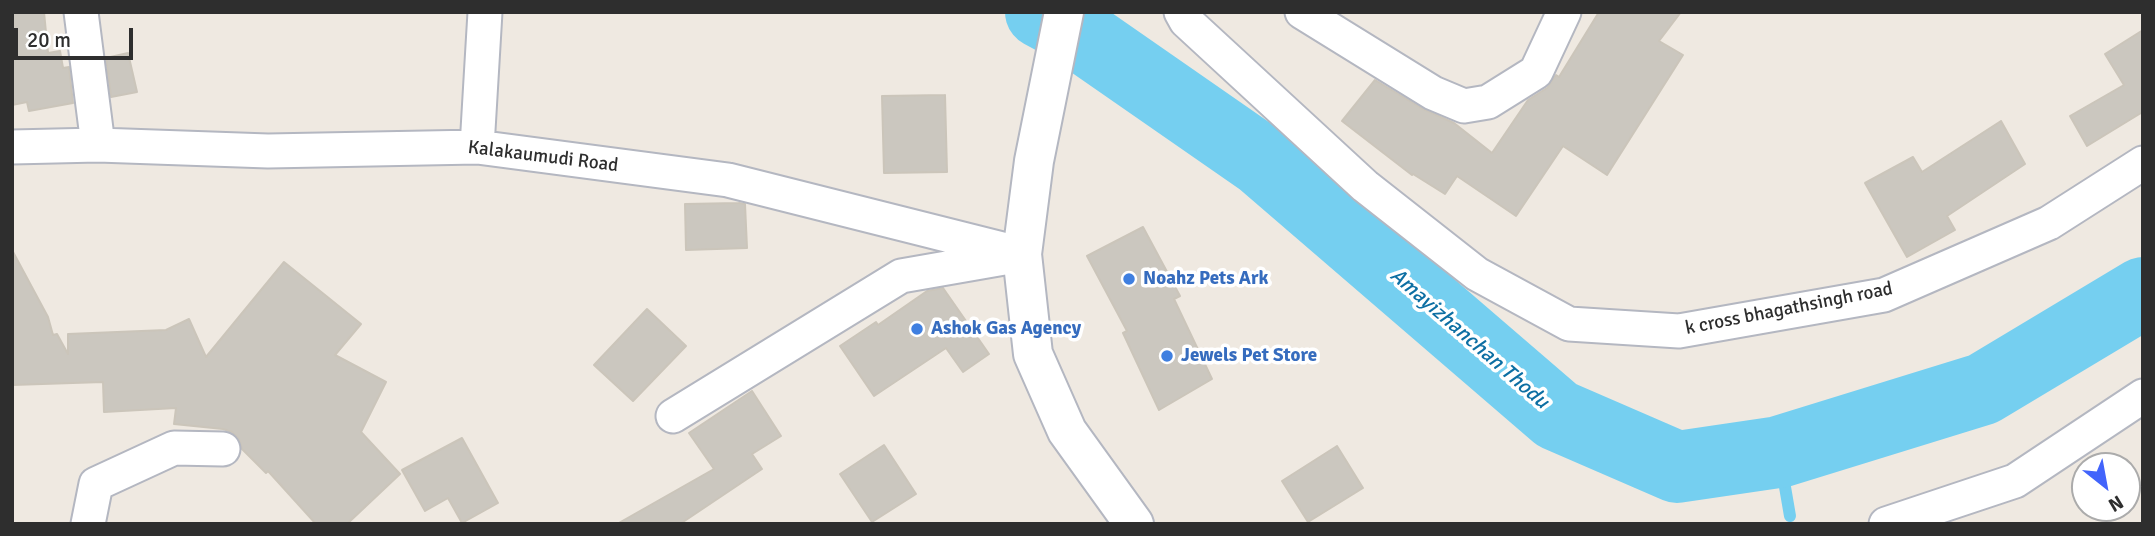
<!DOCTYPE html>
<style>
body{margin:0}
#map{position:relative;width:2155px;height:536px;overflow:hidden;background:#efe9e1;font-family:Signika,sans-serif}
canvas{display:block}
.frame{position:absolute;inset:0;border:14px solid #2e2e2e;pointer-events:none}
.north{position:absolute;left:2071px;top:452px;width:70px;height:70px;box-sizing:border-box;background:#fff;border:2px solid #ababab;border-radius:50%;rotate:149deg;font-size:19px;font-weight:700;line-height:28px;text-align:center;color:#2e2e2e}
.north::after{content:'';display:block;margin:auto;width:24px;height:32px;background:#4264fb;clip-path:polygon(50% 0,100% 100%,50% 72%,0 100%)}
.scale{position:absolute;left:14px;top:28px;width:119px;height:32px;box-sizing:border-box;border:4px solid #2e2e2e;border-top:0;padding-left:9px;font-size:21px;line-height:24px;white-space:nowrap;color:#2e2e2e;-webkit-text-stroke:5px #fff;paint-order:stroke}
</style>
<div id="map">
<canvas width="2155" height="536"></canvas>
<div class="frame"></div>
<div class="north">N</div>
<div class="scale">20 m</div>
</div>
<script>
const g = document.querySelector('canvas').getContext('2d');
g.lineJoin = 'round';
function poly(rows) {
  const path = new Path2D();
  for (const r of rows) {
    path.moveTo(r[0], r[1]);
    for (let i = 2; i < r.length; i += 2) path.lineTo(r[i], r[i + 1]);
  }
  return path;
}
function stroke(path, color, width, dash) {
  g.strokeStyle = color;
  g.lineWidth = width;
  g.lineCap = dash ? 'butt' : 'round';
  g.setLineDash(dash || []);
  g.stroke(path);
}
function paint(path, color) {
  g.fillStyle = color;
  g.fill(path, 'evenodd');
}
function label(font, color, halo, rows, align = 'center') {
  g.font = font + ' Signika,sans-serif';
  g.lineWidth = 7;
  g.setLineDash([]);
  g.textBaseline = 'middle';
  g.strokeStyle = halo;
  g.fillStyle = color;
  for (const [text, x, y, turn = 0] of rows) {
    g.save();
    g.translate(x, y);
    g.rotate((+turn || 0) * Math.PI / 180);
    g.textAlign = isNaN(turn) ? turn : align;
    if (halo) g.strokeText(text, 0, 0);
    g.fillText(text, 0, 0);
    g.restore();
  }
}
const stream = poly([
 [1779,452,1790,516]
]);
const river = poly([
 [1041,12,1069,27,1262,161,1557,415,1677,467,1779,452,1983,389,2143,293]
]);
const building = poly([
 [12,12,44,12,48,53,60,51,63,68,69,67,73,103,29,111,27,102,12,105,12,12],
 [1599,12,1681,12,1659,41,1683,55,1607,175,1563,146,1516,216,1457,176,1445,194,1413,174,1412,175,1342,121,1375,80,1423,109,1454,123,1492,153,1528,100,1547,88,1556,75,1559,77,1599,12],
 [2143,30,2143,115,2141,113,2087,146,2070,116,2124,85,2105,54,2143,30],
 [128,53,137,92,111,97,106,58,128,53],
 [945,95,947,172,884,173,882,96,945,95],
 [2001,121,2025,164,1947,216,1955,230,1907,257,1865,183,1913,157,1922,172,2001,121],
 [739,203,745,204,747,248,686,250,685,204,739,203],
 [1143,227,1180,296,1174,299,1212,379,1159,410,1123,333,1127,331,1087,256,1143,227],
 [12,250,48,317,53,335,57,334,68,354,68,334,166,330,189,319,206,357,284,262,361,324,335,355,386,382,361,432,400,474,347,524,316,524,268,471,266,473,242,449,239,439,232,432,223,429,174,424,176,408,104,412,103,382,12,385,12,250],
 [943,288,989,354,963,372,946,348,874,396,840,346,876,322,878,325,927,291,943,288],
 [647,309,686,346,633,401,594,365,647,309],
 [752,391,781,436,752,454,762,469,680,524,617,524,714,469,689,433,752,391],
 [462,438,498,503,462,523,448,498,425,511,402,470,462,438],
 [884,445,916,494,872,522,840,474,884,445],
 [1337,446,1363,488,1308,522,1282,481,1337,446]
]);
const street = poly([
 [81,12,98,145],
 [1181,12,1186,21,1365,186,1477,274,1569,324,1679,331,1884,295,2049,223,2143,163],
 [1302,12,1433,93,1464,106,1488,102,1536,72,1564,12],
 [12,147,98,145,268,151,477,147,728,180,1022,254],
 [477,147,485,12],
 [673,416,901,276,1010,257],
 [88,524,96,484,174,448,223,449],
 [1886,524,2015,481,2143,396]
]);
const secondary = poly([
 [1064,12,1034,161,1022,254,1033,354,1067,431,1134,524]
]);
const markers = [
 [1129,279,7,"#3f7fe0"],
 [917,329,7,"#3f7fe0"],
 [1167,356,7,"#3f7fe0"]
];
const streetNames = [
 ["Kalakaumudi Road",543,157,7],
 ["k cross bhagathsingh road",1789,309,-11]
];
const shopNames = [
 ["Noahz Pets Ark",1143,279],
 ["Ashok Gas Agency",931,329],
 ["Jewels Pet Store",1181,356]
];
const waterNames = [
 ["Amayizhanchan Thodu",1469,339,41]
];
stroke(stream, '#75cff0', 12);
stroke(river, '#75cff0', 72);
paint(building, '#cbc7bf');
stroke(building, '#cbc5ba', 2);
stroke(street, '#b4b7c1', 37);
stroke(secondary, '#b4b7c1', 42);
stroke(street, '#fff', 33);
stroke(secondary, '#fff', 38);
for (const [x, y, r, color] of markers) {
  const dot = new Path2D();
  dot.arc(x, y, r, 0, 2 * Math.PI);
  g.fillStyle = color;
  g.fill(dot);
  stroke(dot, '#fff', 2.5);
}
label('19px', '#2e2e2e', '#fff', streetNames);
label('bold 19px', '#366cbe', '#fff', shopNames, 'left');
label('italic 21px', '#0d6fa3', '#fff', waterNames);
</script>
